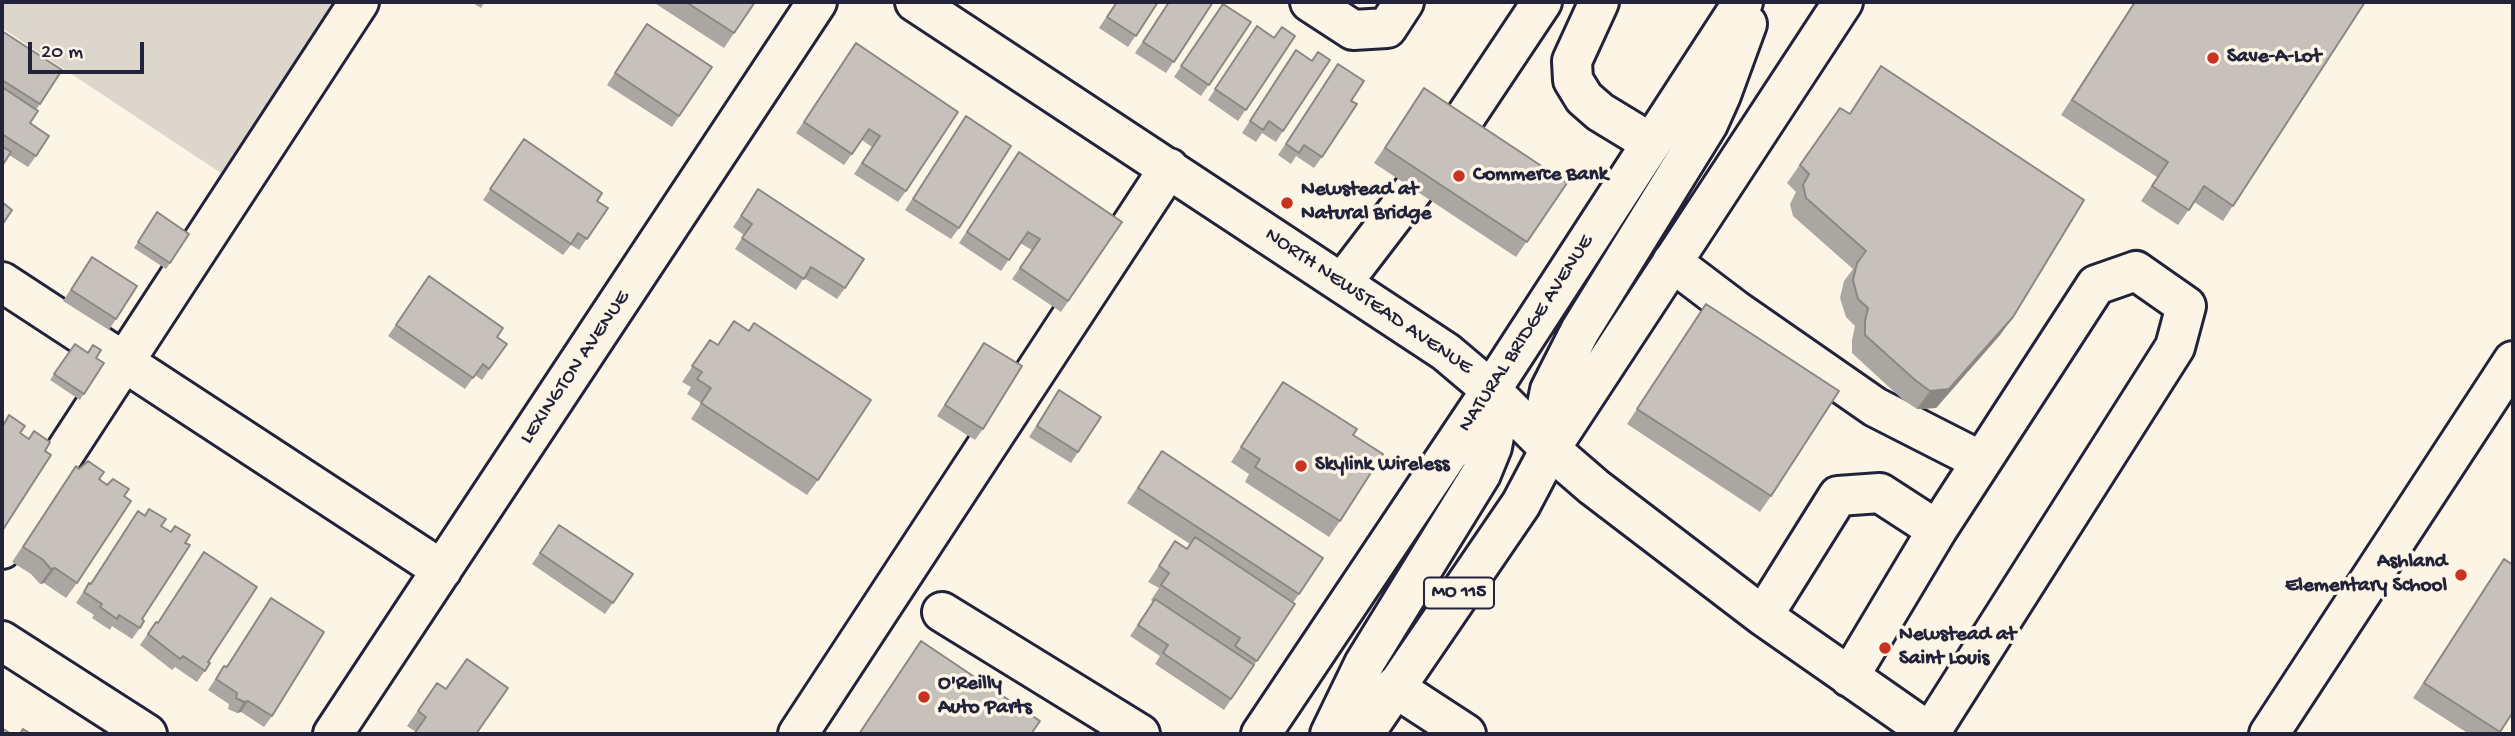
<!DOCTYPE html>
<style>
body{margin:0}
#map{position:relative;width:2515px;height:736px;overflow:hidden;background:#fcf5e5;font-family:"Gochi Hand",sans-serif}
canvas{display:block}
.frame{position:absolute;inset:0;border:4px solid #22223b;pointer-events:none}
.scale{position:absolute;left:28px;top:42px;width:116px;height:32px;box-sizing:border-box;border:4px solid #22223b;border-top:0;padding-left:9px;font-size:21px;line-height:24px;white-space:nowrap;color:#22223b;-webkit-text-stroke:5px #fcf5e5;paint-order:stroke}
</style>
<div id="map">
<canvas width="2515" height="736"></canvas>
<div class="frame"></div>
<div class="scale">20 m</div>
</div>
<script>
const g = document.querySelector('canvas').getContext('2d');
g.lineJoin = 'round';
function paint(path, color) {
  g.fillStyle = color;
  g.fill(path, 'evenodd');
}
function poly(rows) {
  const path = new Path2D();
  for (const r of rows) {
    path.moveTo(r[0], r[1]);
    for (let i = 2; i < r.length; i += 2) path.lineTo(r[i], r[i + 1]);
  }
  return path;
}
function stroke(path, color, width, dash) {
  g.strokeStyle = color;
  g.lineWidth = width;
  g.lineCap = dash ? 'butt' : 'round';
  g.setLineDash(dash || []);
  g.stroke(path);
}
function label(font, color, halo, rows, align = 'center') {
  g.font = font + ' "Gochi Hand",sans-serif';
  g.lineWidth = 7;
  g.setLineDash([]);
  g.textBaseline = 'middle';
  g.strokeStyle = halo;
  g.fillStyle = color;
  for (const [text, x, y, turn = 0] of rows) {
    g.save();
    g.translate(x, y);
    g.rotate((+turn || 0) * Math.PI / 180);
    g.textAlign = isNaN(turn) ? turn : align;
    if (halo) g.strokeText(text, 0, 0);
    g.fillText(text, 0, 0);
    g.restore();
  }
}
const green = poly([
 [2,2,326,2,334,7,224,175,2,28]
]);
const minor = poly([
 [915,2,1446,352,1491,390,1550,449,1594,487,1763,616,1932,734],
 [1310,2,1353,30,1387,28,1404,2],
 [1599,2,1572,61,1573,80,1584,98,1600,112,1651,143],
 [1456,131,1542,2],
 [1672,262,1734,309,1875,407,1981,461],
 [2,282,442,570],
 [1342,283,1414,189],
 [2,549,359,2],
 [942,612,1140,734],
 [1763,616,1838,496,1880,493,1937,530],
 [2,641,147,734],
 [1849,677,1937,530,2096,285,2136,271,2186,306,2175,347,1930,733],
 [1394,687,1466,734],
 [333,734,817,2],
 [798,734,1169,168],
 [2269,734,2513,361]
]);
const major = poly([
 [1550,449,1545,415,1550,390,1580,331,1708,124,1721,95,1747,24],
 [1261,734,1491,390,1743,2],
 [1330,734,1364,664,1481,474,1492,447,1496,426,1496,407,1491,390],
 [1364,734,1521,504,1550,449,1843,2]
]);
const wall = poly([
 [471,2,485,2,481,8],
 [653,2,755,2,724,48],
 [1116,2,1158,2,1128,47,1099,28],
 [1169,2,1213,2,1166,73,1135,53],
 [2134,2,2365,2,2223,221,2194,202,2178,225,2141,201,2157,177,2061,115],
 [1223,4,1251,22,1201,96,1174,77],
 [1257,26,1274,37,1295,36,1238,121,1208,100],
 [2,31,62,70,36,110,30,123,36,156,28,167,9,155,2,166],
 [639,35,712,67,672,127,607,85],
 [856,43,906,191,898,202,854,174,872,147,862,140,844,165,796,133],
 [1288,61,1283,131,1276,142,1262,133,1256,142,1242,133],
 [1338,64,1351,101,1322,157,1314,168,1296,156,1291,164,1278,155],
 [1881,66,2013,317,2000,335,1936,408,1917,409,1902,399,1852,353,1852,340,1855,326,1846,317,1840,298,1844,281,1853,269,1793,216,1790,204,1796,192,1787,183,1840,108,1849,114],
 [1414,103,1567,183,1516,257,1374,163],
 [959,127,959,228,951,239,905,210],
 [524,139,597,201,608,208,579,250,571,245,563,255,483,200],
 [1019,152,1122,222,1061,312,1012,279,1032,250,1020,243,1001,271,959,243],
 [758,189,845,288,837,299,804,278,796,290,735,249,744,235,733,227],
 [157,212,189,234,166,269,134,248],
 [92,257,116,319,109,330,63,301],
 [429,276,497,337,507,344,482,380,475,375,465,389,388,336],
 [1706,304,1771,496,1760,512,1627,424],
 [734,321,818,480,807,495,691,419,701,403,687,394,691,387,682,382,710,340,718,345],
 [984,343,983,429,975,440,937,416],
 [75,344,104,363,80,400,50,380],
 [1283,382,1353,435,1340,521,1329,537,1245,482,1249,474,1231,462],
 [1059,390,1101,417,1071,463,1029,437],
 [1162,451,1323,558,1293,603,1295,604,1224,710,1155,664,1160,656,1130,636,1153,602,1151,600,1159,588,1148,582,1175,541,1187,549,1190,544,1127,503],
 [79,469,99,479,124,496,77,583,66,598,44,583,40,584,31,574,12,562,66,481],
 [138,511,185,543,142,619,140,628,132,639,112,626,110,630,92,618,94,615,76,603,89,583,90,584],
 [559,525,633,574,605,614,532,564],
 [2504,559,2513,712,2499,734,2469,734,2413,698],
 [271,598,272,716,264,727,241,712,237,713,228,709,229,704,208,690,224,666,226,667],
 [156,622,210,663,197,682,175,667,172,670,140,645],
 [437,683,446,689,416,732,407,726]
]);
const shadedWall = poly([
 [2013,317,2000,335,1936,408,1917,409,1930,391],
 [55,568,44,583,40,584,51,569],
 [248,701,241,712,237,713,244,702]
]);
const building = poly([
 [686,2,755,2,734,33,686,2],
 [1117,2,1158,2,1136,36,1107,17,1117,2],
 [1169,2,1213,2,1174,62,1143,42,1169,2],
 [2135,2,2365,2,2233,206,2204,186,2189,210,2152,186,2168,162,2072,100,2135,2],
 [1223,4,1251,22,1209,85,1181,66,1223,4],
 [647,24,712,67,679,116,615,73,647,24],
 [1257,26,1274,38,1282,27,1295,36,1246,110,1215,89,1257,26],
 [2,31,62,70,40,104,2,80,2,31],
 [856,43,958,112,906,191,862,163,880,136,869,129,852,154,804,122,856,43],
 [1296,50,1312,61,1318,52,1330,60,1283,131,1269,121,1263,130,1250,121,1296,50],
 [1338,64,1364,81,1351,101,1357,104,1322,157,1304,145,1299,153,1286,144,1338,64],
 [1881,66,2084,200,2013,317,1949,389,1930,391,1915,380,1865,335,1865,321,1868,308,1858,299,1853,280,1857,263,1866,251,1806,198,1803,185,1809,174,1800,165,1840,108,1850,114,1881,66],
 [2,87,38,111,30,123,49,136,36,156,2,134,2,87],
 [1424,88,1567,183,1527,242,1385,148,1424,88],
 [966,116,1011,146,959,228,913,199,966,116],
 [524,139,602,193,597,201,608,208,587,239,578,233,571,244,490,189,524,139],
 [2,146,11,152,2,166,2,146],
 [1019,152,1122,222,1068,301,1020,268,1040,239,1028,232,1009,260,967,232,1019,152],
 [758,189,864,259,845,288,811,267,804,279,742,238,752,224,741,216,758,189],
 [2,202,12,210,2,225,2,202],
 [157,212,189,234,170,263,138,242,157,212],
 [92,257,137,286,116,319,71,290,92,257],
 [429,276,503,328,497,337,507,344,489,369,483,364,473,378,396,325,429,276],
 [1706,304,1839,391,1771,496,1637,409,1706,304],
 [734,321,749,331,754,323,871,400,818,480,701,403,711,388,697,379,702,372,692,366,710,340,718,345,734,321],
 [984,343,1022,366,983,429,945,405,984,343],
 [75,344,88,353,93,345,101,350,96,358,104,363,84,394,54,374,75,344],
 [1283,382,1357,429,1353,435,1383,454,1340,521,1255,467,1260,459,1241,447,1283,382],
 [1059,390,1101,417,1078,452,1037,426,1059,390],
 [9,415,25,426,20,433,29,439,34,431,50,442,45,451,51,455,2,531,2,423,4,424,9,415],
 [1162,451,1323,558,1299,594,1138,488,1162,451],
 [88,461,104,472,99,479,107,485,113,479,129,489,124,496,131,501,77,583,55,568,51,569,42,559,23,547,76,466,79,469,88,461],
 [149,509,166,519,161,526,171,532,175,526,190,535,185,543,190,545,142,619,144,621,140,628,119,615,117,619,100,607,102,604,84,592,89,583,91,584,138,511,145,516,149,509],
 [559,525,633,574,613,603,540,553,559,525],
 [1195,537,1295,604,1257,661,1235,646,1240,638,1161,585,1169,573,1159,566,1175,541,1187,549,1195,537],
 [204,552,257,587,208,662,210,663,205,671,183,656,180,659,148,634,156,622,158,623,204,552],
 [2504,559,2513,565,2513,712,2500,732,2424,683,2504,559],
 [271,598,324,632,272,716,248,701,244,702,236,698,237,693,216,679,224,666,227,667,271,598],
 [1155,599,1254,665,1231,699,1163,653,1168,645,1138,625,1155,599],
 [921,641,1040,721,1031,734,859,734,921,641],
 [467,659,508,688,476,734,414,734,426,717,418,711,437,683,446,689,467,659],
 [2,728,8,732,7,734,2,734,2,728],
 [23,729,31,734,20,734,23,729]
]);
const markers = [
 [2213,58,7,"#c8321e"],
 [1459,176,7,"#c8321e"],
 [1287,203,7,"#c8321e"],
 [1301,466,7,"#c8321e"],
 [2461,575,7,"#c8321e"],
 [1885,648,7,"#c8321e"],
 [924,697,7,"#c8321e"]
];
const shields = [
 [1459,593,70]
];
const shieldNames = [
 ["MO 115",1459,593]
];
const poiNames = [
 ["Save-A-Lot",2227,58],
 ["Commerce Bank",1473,176],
 ["Newstead at",1301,191],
 ["Natural Bridge",1301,215],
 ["Skylink Wireless",1315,466],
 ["Ashland",2447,563,"right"],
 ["Elementary School",2447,587,"right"],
 ["Newstead at",1899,636],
 ["Saint Louis",1899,660],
 ["O'Reilly",938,685],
 ["Auto Parts",938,709]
];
const streetNames = [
 ["NORTH NEWSTEAD AVENUE",1368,302,34],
 ["NATURAL BRIDGE AVENUE",1527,334,-57],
 ["LEXINGTON AVENUE",576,368,-56]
];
paint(green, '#dcd6cc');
stroke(minor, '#22223b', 44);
stroke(major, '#22223b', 44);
stroke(minor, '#fcf5e5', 38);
stroke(major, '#fcf5e5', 38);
paint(wall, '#aaa6a1');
paint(shadedWall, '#8b8783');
paint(building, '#c6c1bb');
stroke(building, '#8b8783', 2);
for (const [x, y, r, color] of markers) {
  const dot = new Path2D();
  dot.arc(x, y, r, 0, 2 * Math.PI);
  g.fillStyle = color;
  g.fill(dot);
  stroke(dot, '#fcf5e5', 2.5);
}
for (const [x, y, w] of shields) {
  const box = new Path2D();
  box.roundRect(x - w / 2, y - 15.5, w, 31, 5);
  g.fillStyle = '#fcf5e5';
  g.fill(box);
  stroke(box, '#22223b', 2);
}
label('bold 19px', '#22223b', null, shieldNames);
label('bold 21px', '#22223b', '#fcf5e5', poiNames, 'left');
label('21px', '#22223b', '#fcf5e5', streetNames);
</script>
